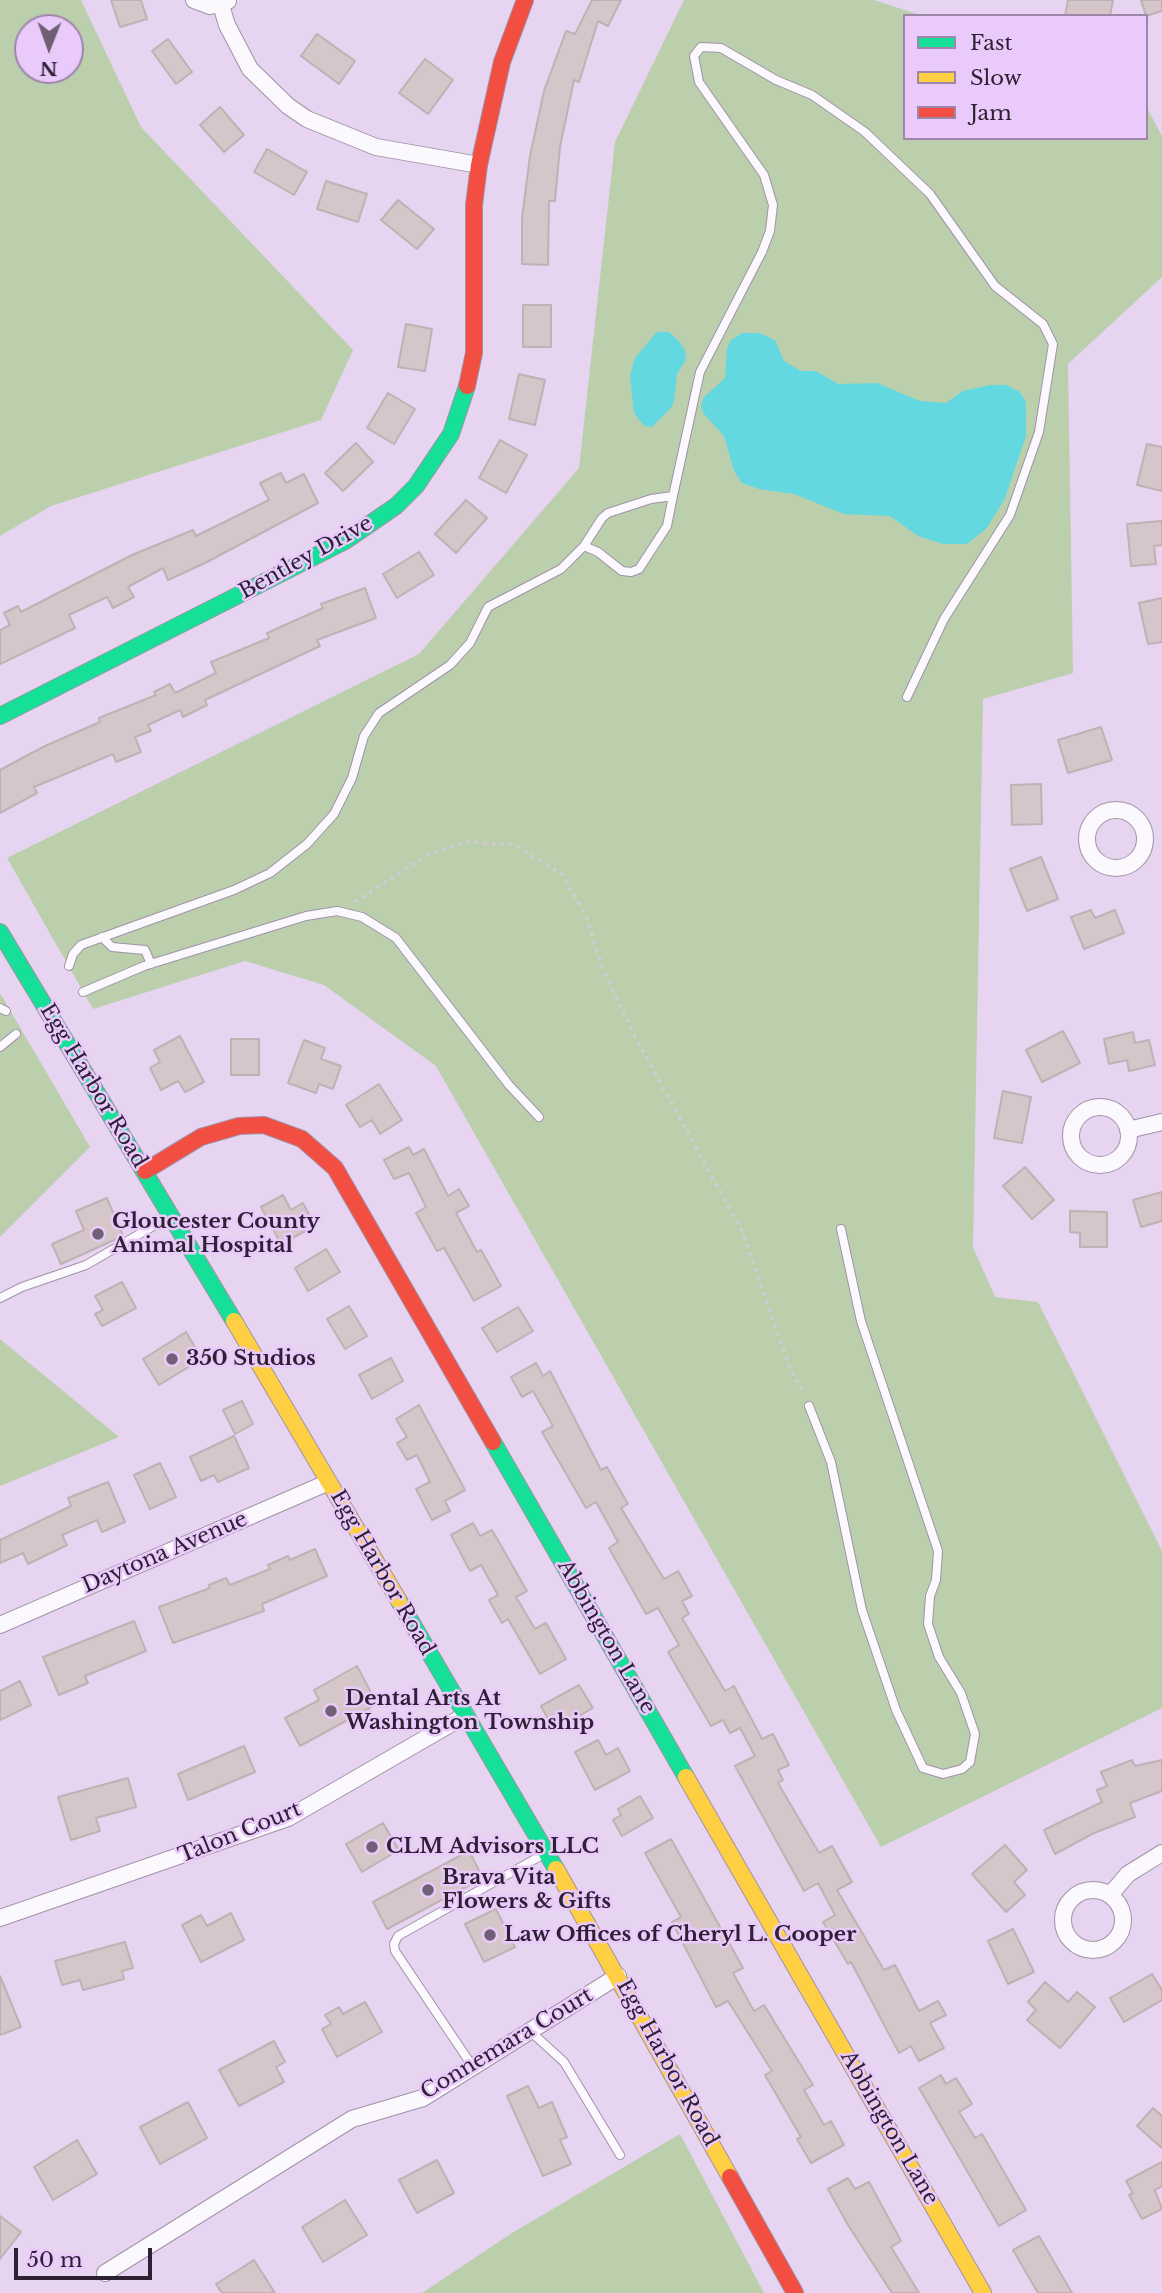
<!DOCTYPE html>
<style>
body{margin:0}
#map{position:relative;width:1162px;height:2293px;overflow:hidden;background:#e6d4f0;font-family:"Libre Baskerville",serif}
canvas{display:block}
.legend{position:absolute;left:903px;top:14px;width:245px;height:126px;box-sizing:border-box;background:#eac9fb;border:2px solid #9e86ab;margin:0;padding:9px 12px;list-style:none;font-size:21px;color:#2d2133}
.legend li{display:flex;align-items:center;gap:14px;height:35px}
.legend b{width:35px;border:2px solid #9e86ab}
.north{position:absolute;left:14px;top:14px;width:70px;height:70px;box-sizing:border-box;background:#eac9fb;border:2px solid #9e86ab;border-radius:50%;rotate:181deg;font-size:19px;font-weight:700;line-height:28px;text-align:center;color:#2d2133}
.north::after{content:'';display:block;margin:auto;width:24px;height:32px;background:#6e6075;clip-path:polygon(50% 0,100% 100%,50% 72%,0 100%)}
.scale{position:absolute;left:14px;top:2248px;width:138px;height:32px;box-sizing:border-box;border:4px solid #2d2133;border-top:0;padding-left:9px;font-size:21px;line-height:24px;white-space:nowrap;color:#2d2133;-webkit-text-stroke:5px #eac9fb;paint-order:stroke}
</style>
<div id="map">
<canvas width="1162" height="2293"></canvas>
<ul class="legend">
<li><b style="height:9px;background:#16e098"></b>Fast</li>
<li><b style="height:9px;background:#ffcf43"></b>Slow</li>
<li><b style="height:9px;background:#f24e42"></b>Jam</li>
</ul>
<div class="north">N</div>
<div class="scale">50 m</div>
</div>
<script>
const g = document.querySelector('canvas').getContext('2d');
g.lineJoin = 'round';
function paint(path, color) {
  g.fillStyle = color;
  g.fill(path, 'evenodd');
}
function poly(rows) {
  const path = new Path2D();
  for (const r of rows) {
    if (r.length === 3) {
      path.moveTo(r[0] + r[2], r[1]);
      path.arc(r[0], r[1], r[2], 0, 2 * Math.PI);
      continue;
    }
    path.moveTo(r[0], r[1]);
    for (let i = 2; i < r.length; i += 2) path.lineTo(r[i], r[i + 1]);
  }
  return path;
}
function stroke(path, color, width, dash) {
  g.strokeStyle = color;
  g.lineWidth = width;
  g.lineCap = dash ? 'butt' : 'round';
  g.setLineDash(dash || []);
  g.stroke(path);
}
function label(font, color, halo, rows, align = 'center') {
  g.font = font + ' "Libre Baskerville",serif';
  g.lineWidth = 5;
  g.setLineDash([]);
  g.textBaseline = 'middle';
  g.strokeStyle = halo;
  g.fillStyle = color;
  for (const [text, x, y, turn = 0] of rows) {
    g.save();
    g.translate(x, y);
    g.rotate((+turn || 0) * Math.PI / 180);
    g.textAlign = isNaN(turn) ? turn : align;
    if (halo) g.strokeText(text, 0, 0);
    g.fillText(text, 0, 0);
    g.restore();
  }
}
const green = poly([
 [0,0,81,0,141,127,353,350,321,420,51,506,0,536],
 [28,28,70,28,70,70,28,70],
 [684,0,874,0,923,16,905,16,905,138,1146,138,1146,106,1162,136,1162,277,1068,364,1073,673,983,699,973,1247,995,1297,1038,1302,1162,1551,1162,1708,881,1847,436,1066,324,985,245,961,93,1009,7,858,419,654,579,468,615,142],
 [0,993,90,1147,0,1237],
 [0,1339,119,1437,0,1486],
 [680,2134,764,2293,422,2293,512,2233]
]);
const water = poly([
 [657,332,669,332,678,340,685,350,686,360,677,374,674,402,670,409,652,427,644,426,634,413,630,376,635,358],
 [742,333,759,333,775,340,784,361,801,371,816,371,838,384,877,383,920,401,946,403,963,391,990,385,1006,385,1020,392,1026,402,1026,436,1005,498,987,528,967,544,943,544,918,536,890,516,844,514,794,494,759,489,742,483,734,471,724,436,704,414,701,407,703,398,725,378,727,348,731,340]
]);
const building = poly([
 [111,0,141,0,147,19,120,27,111,0],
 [592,0,621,0,608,26,598,21,579,82,574,80,560,147,555,201,549,201,548,265,522,264,522,218,530,156,544,91,566,31,575,34,592,0],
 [1068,0,1113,0,1110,16,1065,16,1068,0],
 [1141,0,1162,0,1162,11,1146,16,1141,0],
 [317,34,355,61,339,84,301,56,317,34],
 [168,39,192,72,176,84,152,51,168,39],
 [425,59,453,80,428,114,399,93,425,59],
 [220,107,244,135,224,152,200,125,220,107],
 [267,149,307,172,294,195,254,172,267,149],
 [326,181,367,194,358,222,317,209,326,181],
 [398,200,434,229,417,249,381,220,398,200],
 [523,305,551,305,551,347,523,347,523,305],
 [406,324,432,329,425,371,398,367,406,324],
 [519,374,545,380,535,425,509,419,519,374],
 [388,393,415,409,394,444,367,428,388,393],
 [500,440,527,455,506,493,479,478,500,440],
 [356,443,373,462,343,491,325,473,356,443],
 [1147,444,1162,447,1162,491,1137,485,1147,444],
 [281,473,286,483,304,474,318,503,207,562,168,580,163,568,128,587,134,597,113,608,107,597,69,615,75,628,0,664,0,630,10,625,4,613,18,606,21,612,132,555,193,530,196,536,269,500,260,483,281,473],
 [466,500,487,518,456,553,435,534,466,500],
 [1162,521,1162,545,1154,546,1156,564,1131,566,1127,524,1162,521],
 [419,552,434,575,397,598,383,574,419,552],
 [365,588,376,618,317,640,320,646,205,700,207,705,183,717,180,710,148,725,151,731,135,737,141,752,116,762,113,754,34,787,37,793,0,813,0,770,45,746,100,722,99,718,156,695,154,692,170,684,175,693,216,673,211,662,269,638,267,633,323,608,321,604,365,588],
 [1162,598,1162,642,1148,644,1139,603,1162,598],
 [1101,727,1112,760,1068,773,1058,740,1101,727],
 [1041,784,1042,824,1012,825,1011,785,1041,784],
 [1041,857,1058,899,1027,911,1010,869,1041,857],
 [1091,910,1095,918,1115,910,1124,933,1084,949,1071,917,1091,910],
 [1063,1031,1080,1063,1042,1082,1026,1050,1063,1031],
 [1133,1032,1135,1043,1149,1040,1155,1065,1129,1071,1127,1060,1109,1064,1104,1039,1133,1032],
 [180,1036,204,1082,185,1092,178,1081,161,1090,150,1068,160,1062,154,1050,180,1036],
 [231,1039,259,1039,259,1075,231,1075,231,1039],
 [304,1040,325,1048,321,1059,341,1066,333,1089,319,1084,316,1093,288,1083,304,1040],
 [379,1084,402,1120,380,1134,372,1120,360,1127,346,1105,379,1084],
 [1003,1091,1031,1097,1022,1143,994,1138,1003,1091],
 [409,1147,413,1155,424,1149,448,1196,459,1189,469,1206,456,1213,477,1252,481,1250,501,1286,474,1301,444,1248,437,1251,416,1213,426,1207,409,1173,394,1179,384,1160,409,1147],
 [1025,1167,1054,1200,1032,1219,1003,1186,1025,1167],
 [1162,1192,1162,1221,1141,1227,1133,1200,1162,1192],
 [283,1195,291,1210,303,1203,315,1226,281,1244,261,1207,283,1195],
 [107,1198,123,1236,61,1264,52,1244,84,1230,76,1211,107,1198],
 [1070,1211,1107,1212,1107,1247,1080,1247,1080,1233,1070,1232,1070,1211],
 [326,1249,340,1272,308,1291,295,1268,326,1249],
 [122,1282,136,1308,102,1326,95,1314,103,1310,95,1296,122,1282],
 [349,1306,367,1336,345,1349,327,1319,349,1306],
 [518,1307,533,1331,497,1352,482,1328,518,1307],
 [186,1332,202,1359,159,1385,143,1359,186,1332],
 [391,1358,403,1381,372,1399,359,1375,391,1358],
 [536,1363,543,1376,550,1371,601,1470,607,1467,628,1504,621,1508,664,1579,678,1571,692,1596,682,1601,689,1614,682,1618,725,1691,734,1686,762,1739,773,1734,789,1765,778,1770,783,1780,778,1783,819,1853,832,1846,852,1882,837,1890,884,1970,895,1965,919,2011,938,2001,946,2015,930,2023,944,2048,919,2061,911,2046,899,2053,851,1962,848,1964,823,1922,835,1915,818,1883,804,1891,735,1766,755,1756,740,1728,730,1733,723,1720,711,1726,668,1652,679,1645,658,1608,646,1614,609,1548,618,1542,596,1502,586,1508,542,1432,553,1426,533,1391,522,1397,511,1377,536,1363],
 [242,1401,253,1424,235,1434,223,1410,242,1401],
 [419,1405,465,1490,445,1501,450,1511,432,1520,416,1489,430,1482,417,1455,407,1460,397,1443,407,1437,396,1419,419,1405],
 [234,1436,249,1468,218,1482,214,1475,201,1481,190,1457,234,1436],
 [160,1463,176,1497,150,1509,134,1475,160,1463],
 [108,1482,125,1522,102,1532,97,1520,62,1535,67,1545,28,1564,23,1553,0,1563,0,1540,71,1506,68,1498,108,1482],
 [473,1523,480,1536,492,1530,527,1591,516,1597,535,1629,546,1623,566,1659,540,1674,508,1619,502,1623,489,1600,498,1595,481,1565,470,1571,451,1535,473,1523],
 [315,1549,327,1576,262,1604,264,1611,173,1643,159,1607,210,1588,209,1585,226,1578,230,1585,270,1569,268,1565,288,1556,290,1560,315,1549],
 [134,1621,146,1651,85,1676,88,1683,59,1695,43,1657,134,1621],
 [357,1666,377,1704,300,1746,285,1718,319,1700,314,1690,357,1666],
 [20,1681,31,1705,0,1720,0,1691,20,1681],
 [579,1685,593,1708,554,1730,541,1706,579,1685],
 [598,1740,606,1755,618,1748,630,1771,595,1790,575,1752,598,1740],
 [244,1746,255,1772,188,1800,178,1774,244,1746],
 [1132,1760,1135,1766,1162,1760,1162,1791,1130,1803,1135,1817,1094,1833,1055,1854,1044,1830,1102,1802,1097,1790,1107,1786,1101,1772,1132,1760],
 [128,1778,136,1807,96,1818,100,1831,71,1840,58,1797,128,1778],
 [640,1796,653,1818,622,1836,613,1820,621,1815,618,1809,640,1796],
 [383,1823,399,1850,362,1872,346,1844,383,1823],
 [671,1839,743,1968,733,1973,754,2011,764,2005,813,2085,804,2090,824,2125,831,2121,844,2145,811,2163,797,2139,801,2137,765,2075,772,2071,728,2001,716,2007,672,1922,681,1917,645,1853,671,1839],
 [1005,1845,1027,1870,1014,1882,1025,1895,1006,1912,972,1874,1005,1845],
 [469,1851,483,1878,387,1929,373,1902,469,1851],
 [496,1909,515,1947,484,1962,465,1924,496,1909],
 [231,1913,244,1940,201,1962,182,1925,201,1915,207,1926,231,1913],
 [1013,1929,1034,1972,1008,1984,988,1941,1013,1929],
 [125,1942,133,1968,122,1971,124,1979,83,1990,80,1980,62,1985,55,1961,125,1942],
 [1152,1974,1162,1990,1162,2000,1124,2022,1110,1998,1152,1974],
 [0,1976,21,2027,0,2035,0,1976],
 [1045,1982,1068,2002,1077,1992,1095,2007,1060,2048,1027,2020,1036,2010,1028,2002,1045,1982],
 [365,2002,382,2032,337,2057,322,2029,331,2024,325,2015,339,2007,343,2014,365,2002],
 [274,2041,285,2062,276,2067,284,2082,239,2106,219,2070,274,2041],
 [941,2075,946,2084,956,2078,972,2104,959,2112,975,2138,982,2134,1026,2210,999,2226,919,2088,941,2075],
 [528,2086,539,2108,552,2102,567,2137,560,2140,571,2164,543,2176,507,2096,528,2086],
 [188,2102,207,2138,160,2164,140,2127,188,2102],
 [1153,2108,1162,2116,1162,2148,1137,2126,1153,2108],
 [77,2140,97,2174,53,2200,34,2167,77,2140],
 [437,2160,454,2193,417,2213,399,2180,437,2160],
 [1162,2162,1162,2186,1155,2190,1162,2209,1142,2219,1129,2195,1133,2193,1126,2181,1162,2162],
 [848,2178,855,2189,869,2182,901,2241,891,2247,919,2293,892,2293,848,2225,828,2189,848,2178],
 [345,2200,367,2235,323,2262,302,2227,345,2200],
 [0,2216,21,2232,0,2259,0,2216],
 [1039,2236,1072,2293,1038,2293,1013,2250,1039,2236],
 [254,2260,275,2293,222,2293,216,2284,254,2260]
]);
const path = poly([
 [355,902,427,855,465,842,515,845,562,874,586,916,602,967,633,1033,742,1231,790,1368,804,1395]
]);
const lane = poly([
 [584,546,598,552,622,571,631,572,639,569,667,526,673,496],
 [102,937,112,947,145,950,151,964],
 [69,966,73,954,81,945,234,890,270,873,307,844,334,814,352,778,364,736,379,713,450,665,470,643,488,607,561,569,584,546,602,518,608,513,651,499,673,496,700,372,762,252,770,231,773,205,764,175,699,82,694,56,701,47,721,48,776,80,812,95,865,132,930,194,995,286,1043,324,1053,344,1039,432,1010,515,944,619,907,697],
 [83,992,144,966,306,916,337,911,362,917,396,938,509,1085,539,1117],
 [0,1008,6,1011],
 [0,1047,16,1034],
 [0,1298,22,1287,86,1265,169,1217],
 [809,1406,831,1462,862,1610,896,1710,923,1768,943,1774,962,1769,970,1762,975,1734,961,1693,939,1657,928,1624,930,1596,936,1580,938,1551,861,1321,841,1229],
 [530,2031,564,2062,620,2155],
 [473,2067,395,1951,394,1944,398,1936,544,1854]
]);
const street = poly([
 [194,0,210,6,228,1],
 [221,5,227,25,250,69,288,106,307,119,376,147,479,165],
 [1116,839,29],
 [1100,1136,29],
 [1128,1130,1162,1122],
 [0,1625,329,1482],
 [1093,1920,30],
 [1110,1895,1128,1874,1162,1853],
 [0,1918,288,1818,466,1715],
 [105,2273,352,2119,423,2098,618,1976]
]);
const fast = poly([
 [0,716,345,541,396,506,416,486,451,434,467,386],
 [0,932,234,1321],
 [493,1442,686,1777],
 [399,1601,556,1869]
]);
const slow = poly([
 [234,1321,399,1601],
 [686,1777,983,2293],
 [556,1869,730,2177]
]);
const jam = poly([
 [467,386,474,353,474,205,479,165,502,62,525,0],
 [145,1171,201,1137,239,1126,264,1125,302,1139,335,1168,493,1442],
 [730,2177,795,2293]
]);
const markers = [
 [98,1234,7,"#6e6075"],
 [172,1359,7,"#6e6075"],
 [331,1711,7,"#6e6075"],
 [372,1847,7,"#6e6075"],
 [428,1890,7,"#6e6075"],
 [490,1935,7,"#6e6075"]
];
const streetNames = [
 ["Bentley Drive",306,558,-29],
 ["Egg Harbor Road",93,1086,59],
 ["Daytona Avenue",165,1553,-23],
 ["Egg Harbor Road",382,1573,60],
 ["Abbington Lane",606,1637,60],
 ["Talon Court",240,1833,-22],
 ["Connemara Court",507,2044,-31],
 ["Egg Harbor Road",667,2063,61],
 ["Abbington Lane",889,2128,60]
];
const poiNames = [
 ["Gloucester County",112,1222],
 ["Animal Hospital",112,1246],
 ["350 Studios",186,1359],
 ["Dental Arts At",345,1699],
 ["Washington Township",345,1723],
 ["CLM Advisors LLC",386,1847],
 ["Brava Vita",442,1878],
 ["Flowers & Gifts",442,1902],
 ["Law Offices of Cheryl L. Cooper",504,1935]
];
paint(green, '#bbcfad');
paint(water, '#64d8e0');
paint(building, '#d4c6c9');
stroke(building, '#c0b1b4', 2);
stroke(lane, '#a092a7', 10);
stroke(street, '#a092a7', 18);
stroke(fast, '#a092a7', 18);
stroke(slow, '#a092a7', 18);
stroke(jam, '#a092a7', 18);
stroke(path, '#d1ccd3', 3.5, [3.5, 5]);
stroke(lane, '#fbf9fd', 8);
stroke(street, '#fbf9fd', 16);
stroke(fast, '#16e098', 16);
stroke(slow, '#ffcf43', 16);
stroke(jam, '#f24e42', 16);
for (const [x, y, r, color] of markers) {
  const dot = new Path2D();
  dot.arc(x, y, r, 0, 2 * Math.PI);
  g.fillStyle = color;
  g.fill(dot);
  stroke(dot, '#eac9fb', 2.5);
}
label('21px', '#2d2133', '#eac9fb', streetNames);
label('bold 21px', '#2d2133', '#eac9fb', poiNames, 'left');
</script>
